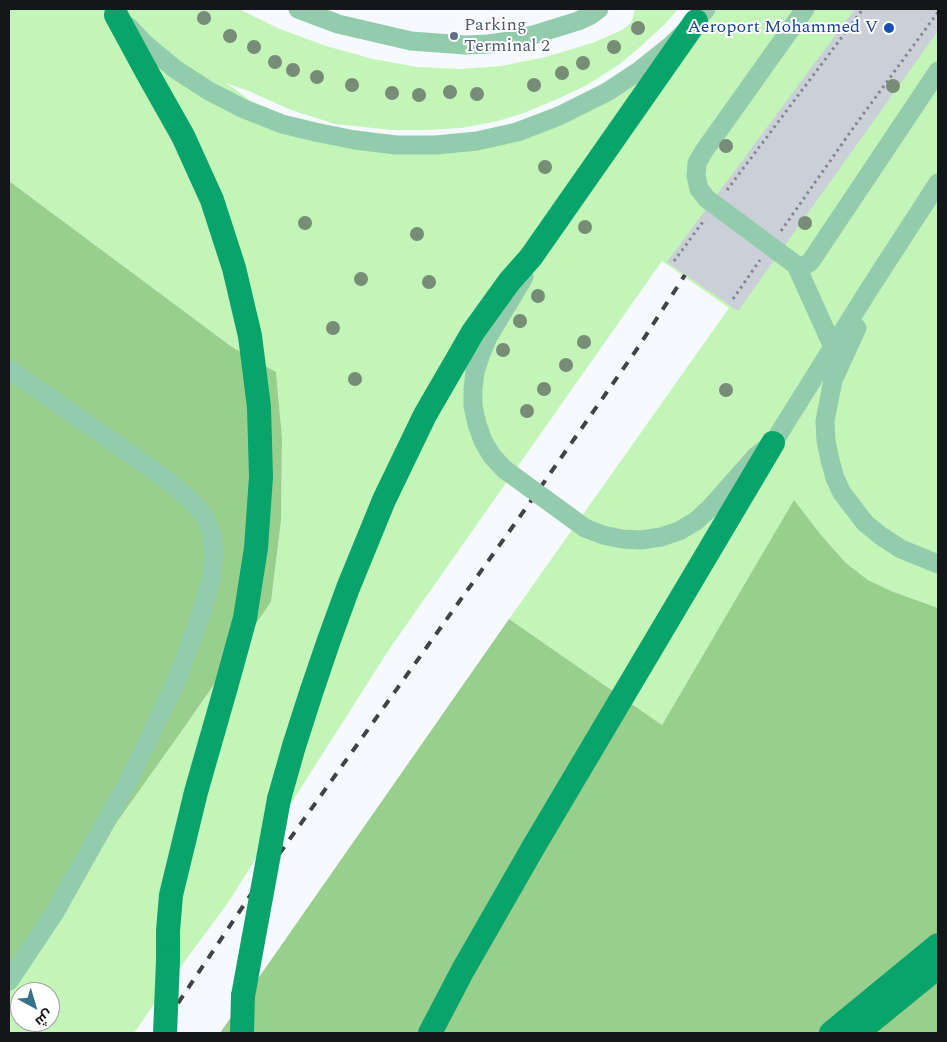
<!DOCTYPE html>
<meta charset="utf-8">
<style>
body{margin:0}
#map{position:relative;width:947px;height:1042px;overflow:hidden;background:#f6f9ff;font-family:Spectral,Cairo,serif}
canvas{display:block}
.frame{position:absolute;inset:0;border:10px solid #151619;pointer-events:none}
.north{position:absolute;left:10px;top:982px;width:50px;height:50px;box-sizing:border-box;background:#fff;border:1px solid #a1a2a3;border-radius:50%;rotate:141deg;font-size:14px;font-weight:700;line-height:20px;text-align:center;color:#151619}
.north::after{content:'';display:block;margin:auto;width:18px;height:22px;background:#367289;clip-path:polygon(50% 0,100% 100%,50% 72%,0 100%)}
</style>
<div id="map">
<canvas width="947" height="1042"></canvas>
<div class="frame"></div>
<div class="north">ش</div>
</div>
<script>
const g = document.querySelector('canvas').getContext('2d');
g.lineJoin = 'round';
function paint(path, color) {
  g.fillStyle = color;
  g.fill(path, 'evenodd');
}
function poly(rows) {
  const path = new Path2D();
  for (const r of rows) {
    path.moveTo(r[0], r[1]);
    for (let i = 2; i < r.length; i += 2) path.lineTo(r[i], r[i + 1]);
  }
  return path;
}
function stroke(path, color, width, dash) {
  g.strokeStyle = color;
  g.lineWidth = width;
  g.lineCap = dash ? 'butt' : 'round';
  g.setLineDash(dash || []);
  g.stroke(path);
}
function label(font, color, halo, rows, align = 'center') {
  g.font = font + ' Spectral,serif';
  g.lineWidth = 4;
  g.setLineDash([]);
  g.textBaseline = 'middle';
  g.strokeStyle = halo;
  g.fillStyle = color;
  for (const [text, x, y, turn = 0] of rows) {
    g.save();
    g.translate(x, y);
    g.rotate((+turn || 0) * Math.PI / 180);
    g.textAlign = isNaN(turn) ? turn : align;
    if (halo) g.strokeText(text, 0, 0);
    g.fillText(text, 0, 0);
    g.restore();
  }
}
const green = poly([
 [9,9,239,9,280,29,326,46,373,59,417,67,460,69,501,66,546,57,595,42,622,30,628,26,632,21,635,9,678,9,664,25,642,45,620,64,587,85,562,97,524,113,498,121,461,128,427,130,392,130,335,124,291,110,251,92,226,83,251,101,321,130,463,144,610,89,700,9,938,9,938,608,891,591,868,580,846,563,821,535,794,501,662,725,509,619,729,308,662,261,390,648,227,904,171,980,134,1033,9,1033,9,974,188,722,271,602,281,521,282,437,276,372,232,347,9,181],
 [20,992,50,992,50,1022,20,1022]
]);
const forest = poly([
 [9,181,232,347,276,372,282,437,281,521,271,602,188,722,9,974],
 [794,500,821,535,846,563,868,580,891,591,938,608,938,1033,220,1033,509,619,662,725]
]);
const building = poly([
 [855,9,938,9,938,31,738,311,667,262]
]);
const path = poly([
 [727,190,863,9],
 [781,231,856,124,938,12],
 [674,261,705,219],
 [733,299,760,260]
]);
const minor = poly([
 [298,9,338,24,411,41,465,45,488,44,510,41,533,35,578,21,591,15,599,9],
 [805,9,704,151,697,163,696,176,699,189,707,199,796,265,803,266,809,263,813,258,938,71],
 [128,26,144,43,175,69,209,91,244,109,282,124,315,132,355,140,396,145,436,145,477,141,517,132,559,116,607,92,639,71,669,47,696,21,706,9],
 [796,265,833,347],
 [857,328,833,380,825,421,826,441,830,460,835,478,842,493,865,523,881,536,901,549,938,564],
 [9,369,125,450,166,479,187,497,205,516,212,533,214,554,211,579,201,615,176,682,127,784,55,912,9,981],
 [504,469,492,456,483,441,477,424,473,406,473,389,475,371,481,354,488,337,524,277],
 [585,528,603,535,622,539,641,540,661,537,679,531,696,521,710,508,756,456,773,443,868,291,938,183]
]);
const major = poly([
 [116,15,148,74,183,136,212,200,234,268,250,336,259,407,261,477,256,548,245,618,226,687,196,792,171,895,168,931,168,961],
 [279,799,294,746,311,693,329,640,348,588,384,500,425,415,473,332,509,282,531,257,696,21],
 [242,1033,243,996],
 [430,1033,463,970,534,846,773,443],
 [831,1033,938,945],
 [857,1033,938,967]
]);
const rail = poly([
 [158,1033,262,878,526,508,637,349,685,275]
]);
const minorBridge = poly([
 [504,469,585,528]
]);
const majorBridge = poly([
 [243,996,279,799],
 [165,1033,168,961]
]);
const trees = [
 [204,18],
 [638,28],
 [230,36],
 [254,47],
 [614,47],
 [275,62],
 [583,63],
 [293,70],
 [562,73],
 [317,77],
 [352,85],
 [534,85],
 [893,86],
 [450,92],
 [392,93],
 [477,94],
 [419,95],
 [726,146],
 [545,167],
 [305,223],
 [805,223],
 [585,227],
 [417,234],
 [361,279],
 [429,282],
 [538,296],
 [520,321],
 [333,328],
 [584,342],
 [503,350],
 [566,365],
 [355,379],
 [544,389],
 [726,390],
 [527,411]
];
const markers = [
 [889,28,6,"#1a4fb4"],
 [454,36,5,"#5c6f8a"]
];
const serviceNames = [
 ["Parking",464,26],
 ["Terminal 2",464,47]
];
const transitNames = [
 ["Aeroport Mohammed V",878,28]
];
paint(green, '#c3f4b8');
paint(forest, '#99cf8d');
paint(building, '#cacfd8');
stroke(path, '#84868b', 3, [2.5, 4]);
stroke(minor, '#92ccac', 19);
stroke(major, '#08a46c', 24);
stroke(rail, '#414245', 4, [9, 9]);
stroke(minorBridge, '#92ccac', 19);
stroke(majorBridge, '#08a46c', 24);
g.fillStyle = '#788d77';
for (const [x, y] of trees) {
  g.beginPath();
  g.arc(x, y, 7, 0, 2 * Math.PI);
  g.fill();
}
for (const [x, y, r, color] of markers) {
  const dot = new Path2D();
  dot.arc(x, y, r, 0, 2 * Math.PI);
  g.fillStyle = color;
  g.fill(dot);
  stroke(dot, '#fff', 2);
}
label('18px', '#4e5e75', '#fff', serviceNames, 'left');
label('18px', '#164399', '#fff', transitNames, 'right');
</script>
